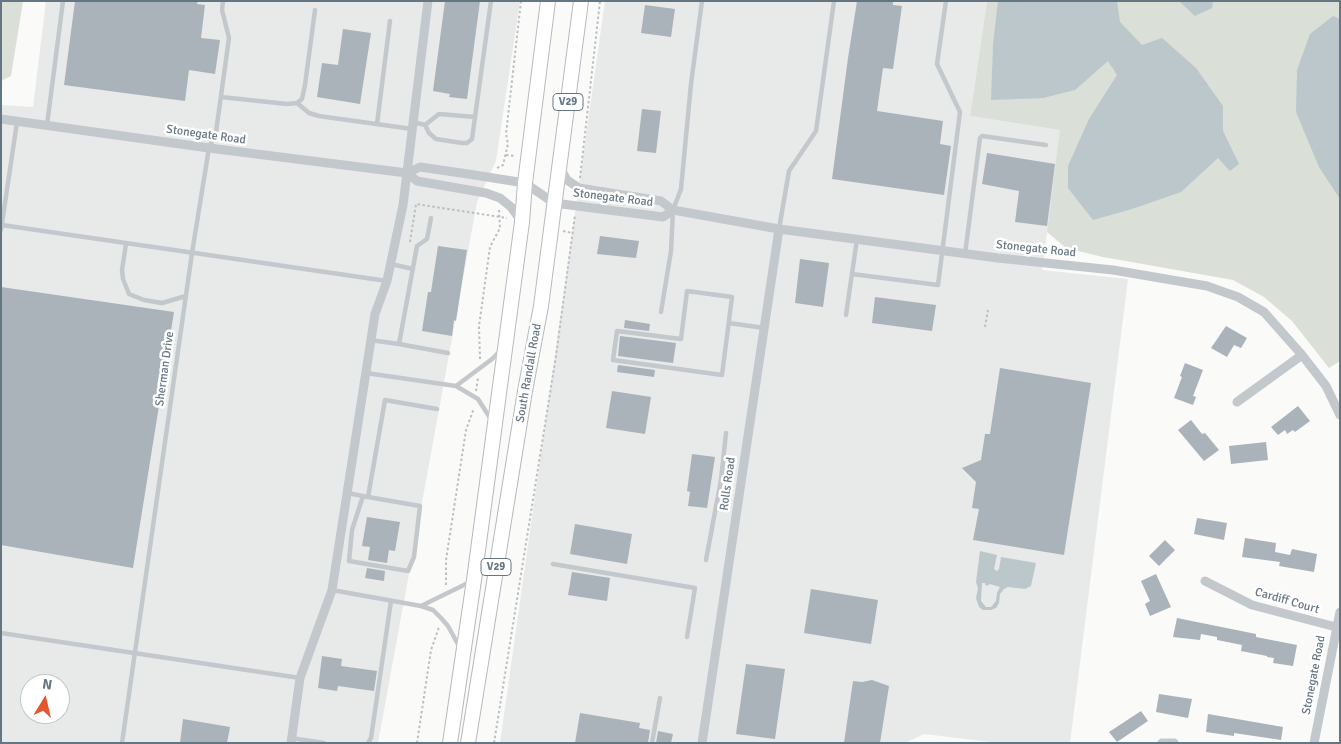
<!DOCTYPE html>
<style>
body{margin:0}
#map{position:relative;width:1341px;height:744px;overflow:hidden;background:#fafaf8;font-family:Signika,sans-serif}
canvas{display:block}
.frame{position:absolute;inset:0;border:2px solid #657683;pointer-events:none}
.north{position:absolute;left:20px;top:674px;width:50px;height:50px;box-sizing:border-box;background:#fff;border:1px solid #c1c8cd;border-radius:50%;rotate:9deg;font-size:14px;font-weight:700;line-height:20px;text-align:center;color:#657683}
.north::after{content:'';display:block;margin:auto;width:18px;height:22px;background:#e4572e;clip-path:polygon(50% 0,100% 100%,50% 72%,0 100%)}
</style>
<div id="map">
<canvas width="1341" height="744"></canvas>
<div class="frame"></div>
<div class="north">N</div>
</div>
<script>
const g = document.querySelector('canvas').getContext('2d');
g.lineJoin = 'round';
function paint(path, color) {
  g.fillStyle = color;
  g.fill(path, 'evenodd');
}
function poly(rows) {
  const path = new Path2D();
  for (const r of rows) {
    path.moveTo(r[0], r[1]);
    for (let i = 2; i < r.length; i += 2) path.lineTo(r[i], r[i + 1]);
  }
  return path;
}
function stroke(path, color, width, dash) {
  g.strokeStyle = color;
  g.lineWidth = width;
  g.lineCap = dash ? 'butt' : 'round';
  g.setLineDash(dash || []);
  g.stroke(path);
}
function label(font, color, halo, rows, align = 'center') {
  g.font = font + ' Signika,sans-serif';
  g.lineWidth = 5;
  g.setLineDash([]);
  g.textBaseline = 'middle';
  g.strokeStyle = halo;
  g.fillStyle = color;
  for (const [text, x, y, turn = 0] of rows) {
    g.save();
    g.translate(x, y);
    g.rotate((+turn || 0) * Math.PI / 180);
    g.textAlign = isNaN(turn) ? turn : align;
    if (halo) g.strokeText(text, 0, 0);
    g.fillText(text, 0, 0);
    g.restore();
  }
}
const built = poly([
 [46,1,520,1,496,161,477,202,378,743,1,743,1,105,33,107],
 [30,684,60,684,60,714,30,714],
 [605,1,987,1,970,116,1061,130,1042,270,1128,279,1070,743,999,743,924,734,905,743,500,743]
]);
const green = poly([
 [1,1,23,1,11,76,1,81],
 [987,1,1340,1,1340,361,1329,368,1292,321,1264,297,1233,280,1103,257,1066,248,1047,232,1060,130,970,116]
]);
const water = poly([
 [998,1,1117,1,1120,22,1142,45,1162,38,1196,68,1223,106,1223,131,1239,164,1230,171,1218,158,1181,192,1132,209,1093,220,1068,188,1068,166,1089,119,1117,75,1108,61,1075,90,1043,98,991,100,993,44],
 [1179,1,1213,1,1212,8,1195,16],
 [1333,16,1340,19,1340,199,1319,167,1296,112,1297,70,1310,34],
 [980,551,997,555,994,569,997,571,999,569,1001,557,1036,563,1031,586,1025,589,1008,587,1004,589,1000,594,999,603,996,608,991,610,983,610,979,607,976,598,978,588,976,582],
 [982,583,985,583,986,586,990,584,1000,587,997,593,996,601,991,607,986,607,981,601]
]);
const building = poly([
 [75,1,198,1,197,4,205,5,201,38,220,40,215,74,189,70,185,101,64,85],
 [445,1,480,1,467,99,449,97,450,94,433,91],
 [857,1,893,1,893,5,902,6,893,69,883,68,877,111,943,121,940,144,951,146,944,195,832,179,848,58],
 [645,5,675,9,671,37,641,33],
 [343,29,371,33,360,104,317,97,322,63,338,65],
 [642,109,661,111,656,153,637,151],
 [987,153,1055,164,1047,226,1015,222,1019,191,982,184],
 [600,236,639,241,636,258,597,254],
 [438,246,467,250,456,321,454,320,452,336,422,331,428,292,431,292],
 [800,259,829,263,823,307,795,303],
 [1,287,174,312,133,568,1,545],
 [875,297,936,305,932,331,872,323],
 [625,320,650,324,649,331,624,328],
 [1226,326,1247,338,1241,348,1234,345,1227,357,1211,348],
 [620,336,676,343,673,363,618,356],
 [1185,363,1203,370,1193,396,1196,397,1193,405,1174,398,1182,377,1180,376],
 [618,365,655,370,654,377,617,372],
 [1000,368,1091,383,1064,555,973,540,979,509,972,508,976,482,962,468,981,460,985,434,990,434],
 [612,391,651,397,645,434,606,428],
 [1298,406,1310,421,1295,432,1293,430,1287,434,1285,430,1278,435,1271,427],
 [1191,420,1202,434,1205,433,1219,450,1204,461,1178,430],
 [1266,442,1268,460,1231,464,1229,446],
 [692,454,715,457,707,508,688,506,690,492,687,491],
 [367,517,400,522,395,551,389,550,387,563,368,560,370,547,362,546],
 [1197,518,1227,523,1224,540,1194,534],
 [575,524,632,534,627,564,570,554],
 [1245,538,1276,543,1275,552,1290,555,1292,549,1317,554,1314,572,1279,566,1280,562,1242,557],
 [1165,540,1175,550,1159,566,1149,556],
 [367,568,385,571,384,581,365,578],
 [572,572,610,578,607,601,568,595],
 [1156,574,1171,607,1150,616,1145,604,1150,601,1141,581],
 [811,589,878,600,871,644,804,633],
 [1177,618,1256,634,1256,637,1297,645,1293,666,1273,663,1274,658,1267,657,1267,656,1241,651,1242,645,1217,640,1217,637,1201,634,1200,640,1173,637],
 [322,656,342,659,341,666,377,671,374,691,338,686,337,691,318,688],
 [746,664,785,669,775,739,736,734],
 [872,680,889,686,880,743,844,743,853,681,862,682],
 [1159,694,1192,699,1188,718,1156,712],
 [1141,711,1148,721,1117,742,1109,732],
 [580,713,640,723,639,728,650,730,648,743,575,743],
 [1208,714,1283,727,1281,740,1234,733,1234,736,1206,732],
 [183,719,230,727,227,743,180,743],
 [658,731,673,734,671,743,656,743]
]);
const path = poly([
 [506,155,516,156],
 [497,168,503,165,508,144,506,134,521,1],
 [580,178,600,1],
 [563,231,572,233],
 [410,242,416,204,507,218],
 [985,327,988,310],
 [480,359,479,326,490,247,500,228,499,210],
 [476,391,478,378],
 [446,585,446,560,466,430,474,408],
 [417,743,431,650,439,627],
 [494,743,556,356,575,215]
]);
const lane = poly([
 [221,97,287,104,297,103,302,99,305,85,315,10],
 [297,103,309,113,319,116,412,129],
 [413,122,425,125,429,133,436,139,462,143,467,143,472,139,491,1],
 [377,124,390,21],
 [47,125,63,1],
 [425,125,439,114,475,117],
 [431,218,427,239,417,246,399,344,448,353],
 [2,225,387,281],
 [779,229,789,171,816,131,834,1],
 [1,230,17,122],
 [126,244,122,270,123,279,129,294,144,300,162,303,186,296],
 [965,254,980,138,982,136,1046,145],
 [391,264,413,269],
 [852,274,938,285,960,112,937,64,946,1],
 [687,291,732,297,722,375,613,360,617,331,681,339,687,291],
 [661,312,671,251,673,210,681,189,691,84,702,1],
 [846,315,857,239],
 [729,323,764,328],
 [370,340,399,344],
 [366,373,456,386],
 [492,421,478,399,456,386,492,359,500,351],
 [347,493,368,497,385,400,437,409],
 [363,496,352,530,349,561,408,571,414,557,420,506,368,497],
 [706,560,721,480,726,433],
 [553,564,695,588,687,637],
 [332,590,421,606],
 [1,633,300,678],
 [460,648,448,626,441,618,433,610,421,606,470,582],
 [291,738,324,743],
 [122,743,192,253,209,148,216,132,229,38,222,10,223,1],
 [368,743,371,738,391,601],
 [652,743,660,698]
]);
const street = poly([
 [1,119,209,148,407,173,420,167,468,174,525,183,554,203,663,217,673,210],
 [559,166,567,180,579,188,661,201,673,210,779,229,998,258,1113,270,1207,286,1238,297,1264,312,1302,355,1326,386,1340,415],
 [407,173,417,181,486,193,500,198,511,207,522,222],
 [1237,402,1302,355],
 [1205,581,1252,605,1336,627],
 [291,743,300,678,332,590,375,314,387,281,403,205,428,1],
 [702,743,779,229],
 [1162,743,1174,743],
 [1314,743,1340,612]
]);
const primary = poly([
 [450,743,474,580,522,222,525,183,548,1],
 [468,743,525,391,541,306,581,1]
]);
const shields = [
 [568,102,30],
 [496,567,30]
];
const shieldNames = [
 ["V29",568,102],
 ["V29",496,567]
];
const streetNames = [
 ["Stonegate Road",206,135,8],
 ["Stonegate Road",613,198,7],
 ["Stonegate Road",1036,249,6],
 ["Sherman Drive",165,369,-82],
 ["South Randall Road",529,373,-80],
 ["Rolls Road",728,484,-82],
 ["Cardiff Court",1287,601,16],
 ["Stonegate Road",1314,675,-79]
];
paint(built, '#e8e9e9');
paint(green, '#dadfd7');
paint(water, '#bbc7cb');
paint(building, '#aab3b9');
stroke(primary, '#b5babe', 16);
stroke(path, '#bbbfc2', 2, [2.5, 2.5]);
stroke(lane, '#c3c8cc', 4.5);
stroke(street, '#c3c8cc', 9);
stroke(primary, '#fff', 14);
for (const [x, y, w] of shields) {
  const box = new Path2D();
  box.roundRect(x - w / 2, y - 8.5, w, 17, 4);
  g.fillStyle = '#fff';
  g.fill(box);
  stroke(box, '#657683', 1);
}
label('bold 11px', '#657683', null, shieldNames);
label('12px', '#657683', '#fff', streetNames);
</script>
